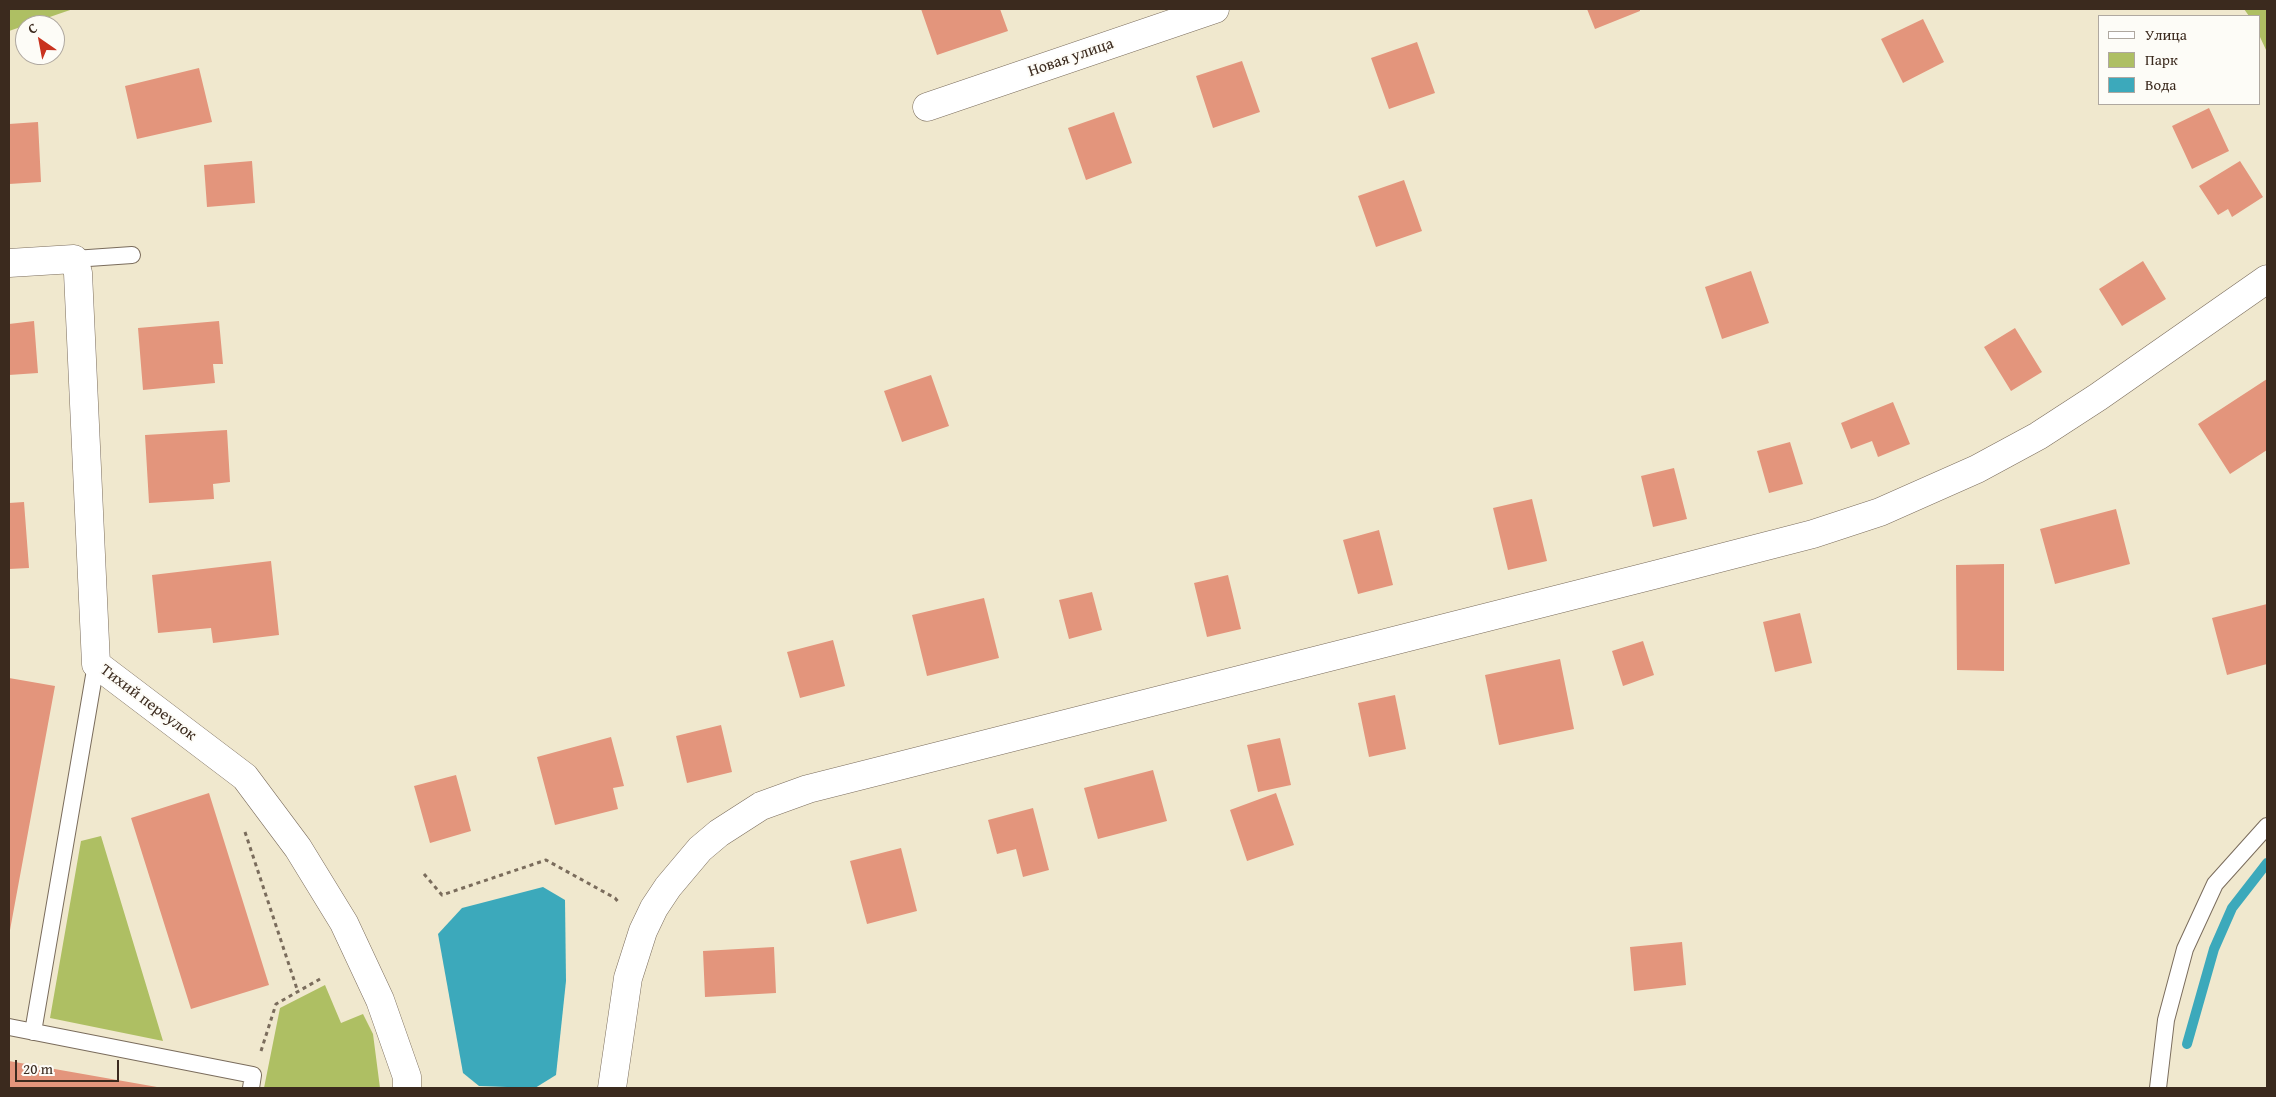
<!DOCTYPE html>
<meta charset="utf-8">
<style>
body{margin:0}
#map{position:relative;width:2276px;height:1097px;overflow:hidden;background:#f0e8ce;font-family:"Gentium Book Plus",serif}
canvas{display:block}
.frame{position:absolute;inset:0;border:10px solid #3b2a1e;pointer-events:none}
.legend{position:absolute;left:2098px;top:15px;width:162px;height:90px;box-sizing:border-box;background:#fdfcf7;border:1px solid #afa8a0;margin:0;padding:6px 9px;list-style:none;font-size:15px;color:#3b2a1e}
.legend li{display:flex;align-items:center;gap:10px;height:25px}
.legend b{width:25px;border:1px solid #afa8a0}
.north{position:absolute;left:15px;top:15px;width:50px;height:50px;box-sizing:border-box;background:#fdfcf7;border:1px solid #afa8a0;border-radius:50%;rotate:327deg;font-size:14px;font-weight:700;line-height:20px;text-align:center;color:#3b2a1e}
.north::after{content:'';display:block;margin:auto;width:18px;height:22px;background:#c8321e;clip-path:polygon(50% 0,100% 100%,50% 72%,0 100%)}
.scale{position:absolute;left:15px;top:1060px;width:104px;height:22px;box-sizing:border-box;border:2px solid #3b2a1e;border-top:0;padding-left:6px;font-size:15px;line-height:18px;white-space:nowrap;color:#3b2a1e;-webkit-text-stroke:4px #fdfcf7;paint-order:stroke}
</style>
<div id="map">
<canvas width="2276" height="1097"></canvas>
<div class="frame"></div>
<ul class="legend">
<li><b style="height:6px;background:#fff"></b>Улица</li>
<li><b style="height:14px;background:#aebf63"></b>Парк</li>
<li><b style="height:14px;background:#3ca9bb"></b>Вода</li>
</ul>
<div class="north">С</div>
<div class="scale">20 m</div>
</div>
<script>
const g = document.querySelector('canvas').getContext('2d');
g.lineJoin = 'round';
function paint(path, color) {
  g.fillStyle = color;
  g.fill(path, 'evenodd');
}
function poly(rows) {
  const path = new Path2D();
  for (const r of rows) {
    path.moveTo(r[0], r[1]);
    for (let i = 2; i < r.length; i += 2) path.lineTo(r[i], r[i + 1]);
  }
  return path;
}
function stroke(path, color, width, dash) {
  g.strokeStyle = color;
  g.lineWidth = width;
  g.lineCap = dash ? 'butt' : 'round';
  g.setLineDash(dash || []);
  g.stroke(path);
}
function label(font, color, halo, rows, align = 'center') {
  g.font = font + ' "Gentium Book Plus",serif';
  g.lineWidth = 4;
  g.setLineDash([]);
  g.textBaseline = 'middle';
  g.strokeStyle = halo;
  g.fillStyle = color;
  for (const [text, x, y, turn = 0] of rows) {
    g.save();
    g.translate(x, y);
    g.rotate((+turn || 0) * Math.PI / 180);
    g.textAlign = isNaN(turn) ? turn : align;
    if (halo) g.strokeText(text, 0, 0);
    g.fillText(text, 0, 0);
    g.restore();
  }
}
const green = poly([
 [9,9,73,9,9,31],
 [2244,9,2267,9,2267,52,2260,37,2260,16,2249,16],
 [101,836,163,1041,50,1018,81,841],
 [325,985,341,1023,363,1014,373,1034,380,1088,264,1088,280,1008]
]);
const water = poly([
 [543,887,565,900,566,981,556,1075,535,1088,479,1086,463,1073,438,934,462,908]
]);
const stream = poly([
 [2187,1044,2214,949,2232,908,2267,863]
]);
const building = poly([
 [921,9,1000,9,1008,31,937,55],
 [1587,9,1640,9,1640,11,1595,29],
 [1923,19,1944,62,1903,83,1881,39],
 [1417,42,1435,93,1389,109,1371,58],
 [1242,61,1260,112,1213,128,1196,76],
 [199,68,212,122,137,139,125,86],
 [2209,108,2229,151,2192,169,2172,126],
 [1114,112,1132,163,1086,180,1068,128],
 [38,122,41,182,9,184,9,124],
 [252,161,255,203,207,207,204,165],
 [2240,161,2263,197,2232,217,2228,209,2218,215,2199,186],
 [1404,180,1422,231,1376,247,1358,196],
 [2143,261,2166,299,2122,326,2099,289],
 [1751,271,1769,323,1722,339,1705,287],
 [34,321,38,373,9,375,9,324],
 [219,321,223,364,213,364,215,383,143,390,138,328],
 [2015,328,2042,372,2011,391,1984,347],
 [931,375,949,426,902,442,884,391],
 [2267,379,2267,450,2230,474,2198,424],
 [1893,402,1910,444,1878,457,1872,441,1851,449,1841,423],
 [227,430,230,482,213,484,214,499,149,503,145,435],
 [1790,442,1803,484,1769,493,1757,451],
 [1674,468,1687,519,1653,527,1641,476],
 [1532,499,1547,561,1508,570,1493,508],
 [24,502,29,568,9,569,9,503],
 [2116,509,2130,564,2055,584,2040,529],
 [1379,530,1393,585,1358,594,1343,540],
 [271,561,279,635,213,643,211,628,158,633,152,575],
 [2004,564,2004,671,1957,670,1956,565],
 [1228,575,1241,629,1207,637,1194,583],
 [1092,592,1102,630,1069,639,1059,600],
 [984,598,999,658,927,676,912,615],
 [2267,604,2267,664,2227,675,2212,618],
 [1800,613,1812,663,1775,672,1763,622],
 [833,640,845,686,800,698,787,652],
 [1643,641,1654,675,1623,686,1612,651],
 [1560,659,1574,729,1499,745,1485,675],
 [9,678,55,686,10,930,9,930],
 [1395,695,1406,749,1369,757,1358,703],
 [721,725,732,772,687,783,676,736],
 [611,737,624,786,613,788,618,809,555,825,537,757],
 [1280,738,1291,785,1258,792,1247,745],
 [1153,770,1167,821,1098,839,1084,788],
 [456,775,471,831,430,843,414,786],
 [209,793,269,985,191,1009,131,818],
 [1276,793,1294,845,1247,861,1230,810],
 [1033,808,1049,870,1023,877,1016,849,997,854,988,820],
 [901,848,917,911,867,924,850,861],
 [1682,942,1686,985,1634,991,1630,947],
 [774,947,776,993,705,997,703,951],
 [9,1061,157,1087,157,1088,9,1088]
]);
const path = poly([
 [245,832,298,992],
 [424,874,442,895,546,860,615,898,620,904],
 [261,1051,276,1004,320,979]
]);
const lane = poly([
 [74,259,132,255],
 [9,1027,253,1075,251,1088],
 [33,1032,96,664],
 [2158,1088,2166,1020,2185,949,2215,884,2267,826]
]);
const street = poly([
 [927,107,1215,9],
 [9,263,74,259,78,273,96,664,245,777,298,848,344,923,380,1000,407,1077,407,1088],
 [612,1088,628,978,643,931,654,908,668,887,700,849,719,833,761,806,808,789,1654,575,1813,534,1880,512,1977,469,2038,436,2098,397,2267,279]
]);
const streetNames = [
 ["Новая улица",1071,58,-19],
 ["Тихий переулок",148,703,37]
];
paint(green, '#aebf63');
paint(water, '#3ca9bb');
stroke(stream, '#3ca9bb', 10);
paint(building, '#e3957c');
stroke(lane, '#7a6c5c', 18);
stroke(street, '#7a6c5c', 29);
stroke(path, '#7a6c5c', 3, [4, 4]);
stroke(lane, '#fff', 16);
stroke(street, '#fff', 28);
label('16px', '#3b2a1e', '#fdfcf7', streetNames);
</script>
